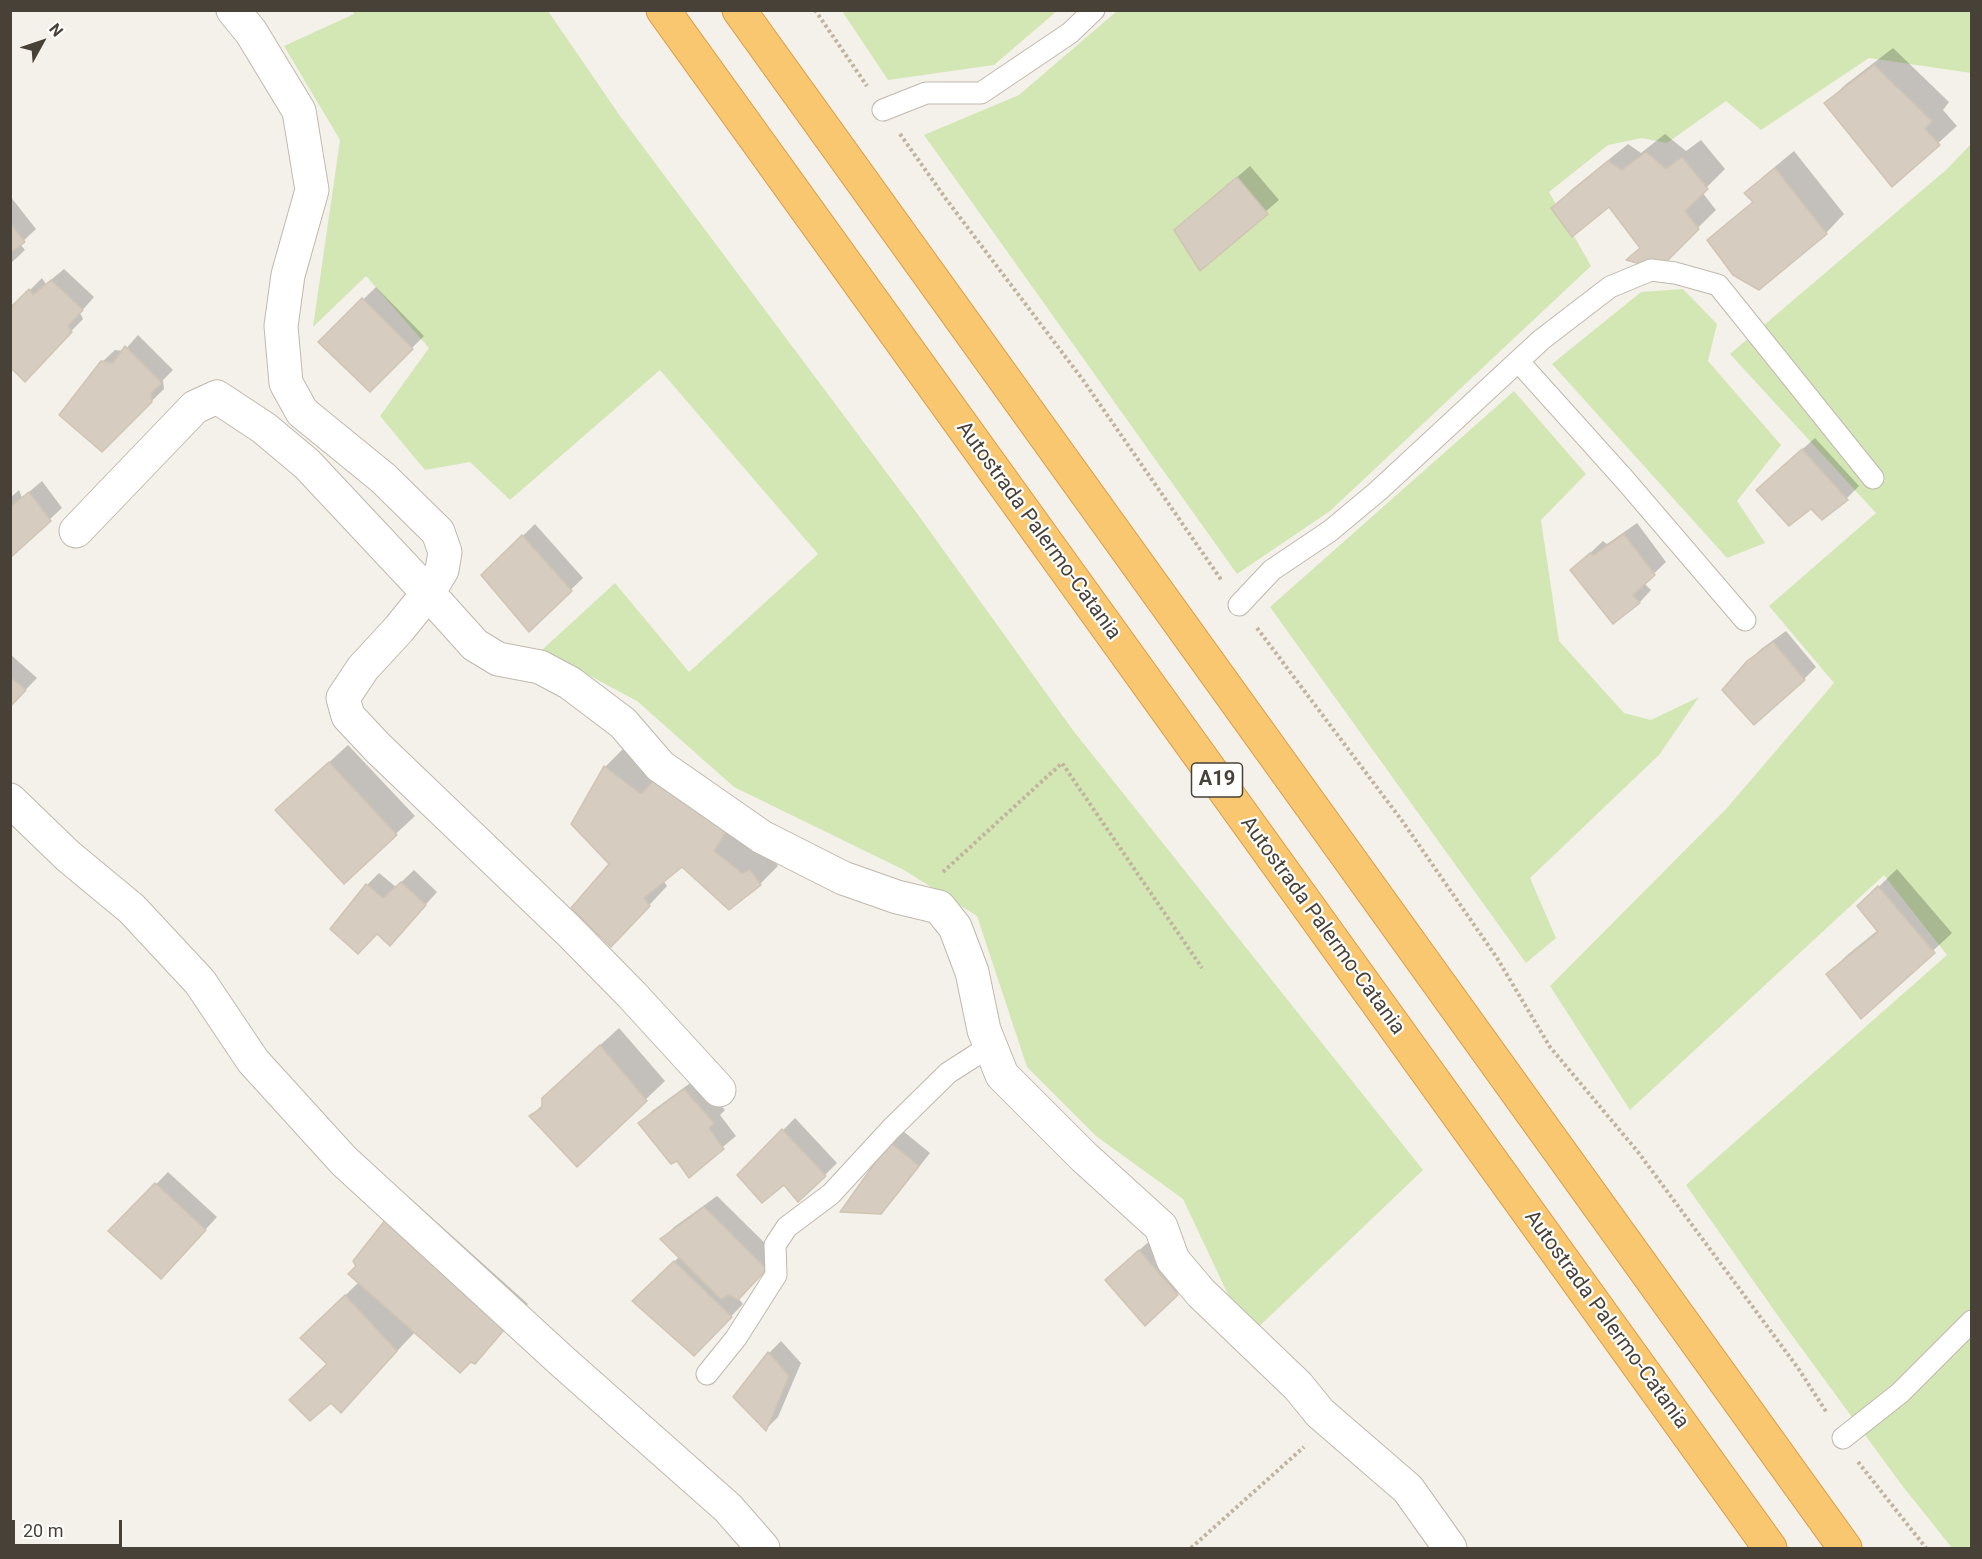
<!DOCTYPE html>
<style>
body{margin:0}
#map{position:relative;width:1982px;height:1559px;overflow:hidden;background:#f4f1ea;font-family:Roboto,sans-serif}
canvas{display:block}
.frame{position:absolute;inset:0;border:12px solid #484138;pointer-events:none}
.north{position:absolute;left:12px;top:12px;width:60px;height:60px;-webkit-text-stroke:4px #fff;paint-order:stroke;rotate:50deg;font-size:16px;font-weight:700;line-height:24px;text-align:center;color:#484138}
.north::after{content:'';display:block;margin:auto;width:21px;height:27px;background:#484138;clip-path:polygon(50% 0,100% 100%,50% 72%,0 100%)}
.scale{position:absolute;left:12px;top:1520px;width:110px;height:27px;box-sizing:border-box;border:3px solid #484138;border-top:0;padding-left:8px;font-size:18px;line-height:21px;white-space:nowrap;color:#484138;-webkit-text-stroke:4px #fff;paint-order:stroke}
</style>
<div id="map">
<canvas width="1982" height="1559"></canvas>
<div class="frame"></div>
<div class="north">N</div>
<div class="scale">20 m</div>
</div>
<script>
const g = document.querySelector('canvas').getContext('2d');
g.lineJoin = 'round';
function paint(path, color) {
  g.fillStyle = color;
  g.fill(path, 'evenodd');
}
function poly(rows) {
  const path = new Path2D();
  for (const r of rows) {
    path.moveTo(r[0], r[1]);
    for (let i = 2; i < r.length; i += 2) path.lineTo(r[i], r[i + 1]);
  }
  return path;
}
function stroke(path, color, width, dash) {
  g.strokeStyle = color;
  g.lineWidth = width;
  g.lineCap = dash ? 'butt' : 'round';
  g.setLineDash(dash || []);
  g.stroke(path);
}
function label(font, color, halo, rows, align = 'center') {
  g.font = font + ' Roboto,sans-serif';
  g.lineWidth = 4.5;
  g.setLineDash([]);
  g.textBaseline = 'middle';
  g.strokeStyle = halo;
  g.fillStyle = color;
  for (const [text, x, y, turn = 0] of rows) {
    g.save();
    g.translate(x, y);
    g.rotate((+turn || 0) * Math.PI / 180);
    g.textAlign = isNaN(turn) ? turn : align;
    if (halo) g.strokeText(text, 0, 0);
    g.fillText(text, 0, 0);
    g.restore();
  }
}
const green = poly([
 [353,11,548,11,620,116,916,512,1072,729,1423,1170,1248,1337,1183,1199,1096,1136,1027,1067,977,916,904,870,734,787,637,701,542,650,615,583,689,672,818,554,660,370,510,500,470,462,425,470,380,416,429,348,366,276,313,327,340,140,284,46,354,14],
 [842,11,1057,11,994,65,888,80],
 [1117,11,1971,11,1971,73,1869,58,1761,130,1726,101,1667,143,1642,138,1608,145,1549,192,1591,266,1330,511,1237,574,924,135,1019,95],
 [1971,144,1971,1548,1952,1548,1901,1484,1783,1323,1686,1185,1947,955,1884,875,1630,1110,1550,986,1726,809,1834,683,1769,606,1876,513,1730,354,1946,170],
 [1683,289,1717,324,1708,361,1781,445,1737,501,1765,543,1727,558,1552,364,1641,292],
 [1514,391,1586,474,1541,520,1559,641,1624,713,1651,720,1699,697,1659,755,1530,878,1556,938,1526,963,1270,607]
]);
const shadow = poly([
 [1893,48,1949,102,1943,110,1957,126,1892,185,1826,103,1845,85],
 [1665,134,1686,151,1701,140,1725,169,1702,192,1716,210,1658,267,1609,205,1553,209,1571,190,1628,144,1641,153],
 [1794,151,1844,214,1826,233,1759,288,1709,240,1727,223,1727,226,1760,199,1746,193,1765,175],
 [1250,166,1279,200,1200,268,1176,230],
 [10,196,36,229,20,244,25,250,10,264],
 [64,269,94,297,80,313,83,319,25,379,10,310,42,278,46,284],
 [376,287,424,336,370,390,320,342],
 [138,335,173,370,163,380,164,389,102,450,102,362,115,350,124,351],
 [1815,438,1859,486,1847,498,1822,518,1811,507,1770,478],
 [42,481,62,508,10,556,10,498,19,490,22,498],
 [1637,523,1666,562,1644,583,1651,590,1640,602,1613,622,1572,570,1603,541,1607,544],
 [535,524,583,578,529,630,483,575],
 [1786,631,1816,667,1804,679,1748,662,1761,649],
 [10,654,37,678,10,706],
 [348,745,415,816,344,882,277,810],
 [623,749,769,852,778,866,760,884,682,865,663,880,667,886,629,927,611,864,605,767],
 [1897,869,1952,933,1862,1017,1828,975,1846,956,1878,930,1859,906],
 [414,870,437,892,402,931,367,885,379,873,396,887],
 [619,1028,665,1081,577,1165,531,1116,543,1104,562,1080],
 [697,1078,725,1110,720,1115,736,1136,689,1175,678,1159,640,1123,652,1111],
 [795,1118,837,1163,825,1175,784,1183,739,1175],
 [903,1131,930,1153,893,1200,880,1212,891,1143],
 [168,1172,217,1217,173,1265,111,1231],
 [717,1196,778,1256,738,1298,743,1304,706,1342,647,1288,680,1256,662,1239,674,1227],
 [409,1197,528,1304,475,1362,415,1332,359,1392,329,1363,320,1320,359,1282,358,1266,391,1215],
 [1152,1239,1189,1282,1176,1294,1119,1268],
 [781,1341,801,1363,778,1417,766,1429,735,1397,769,1353]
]);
const building = poly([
 [1874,65,1932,121,1925,129,1940,145,1892,187,1824,103,1874,65],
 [1646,152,1666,169,1682,157,1708,189,1685,211,1699,229,1659,269,1626,260,1640,248,1609,207,1572,237,1551,208,1608,161,1622,170,1646,152],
 [1775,168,1827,234,1759,290,1733,275,1707,240,1753,202,1744,193,1775,168],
 [1237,177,1268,214,1200,271,1174,230,1237,177],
 [10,223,25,242,10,253,10,223],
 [51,280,83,310,68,326,72,332,25,382,10,367,10,308,29,289,33,295,51,280],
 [362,298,413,349,370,392,318,342,362,298],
 [125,346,162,383,151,393,152,402,102,452,59,415,101,361,113,363,125,346],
 [1802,449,1848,500,1822,520,1811,509,1789,526,1756,490,1802,449],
 [29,492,51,521,10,558,10,507,29,492],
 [1624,534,1655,575,1633,595,1640,603,1613,624,1570,570,1590,553,1594,555,1624,534],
 [522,535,572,591,529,632,481,575,522,535],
 [1773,642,1805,680,1754,725,1722,690,1747,661,1773,642],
 [10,677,26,690,10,707,10,677],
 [329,762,397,835,344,884,275,810,329,762],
 [604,766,641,794,657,777,730,826,714,851,742,873,750,870,761,885,729,910,682,867,644,898,650,906,611,947,571,908,609,864,571,824,604,766],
 [401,882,426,905,390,946,377,934,358,954,330,929,366,884,383,898,401,882],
 [1878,886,1935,953,1861,1019,1826,974,1878,932,1857,906,1878,886],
 [600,1045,647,1101,577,1167,529,1116,542,1108,542,1098,600,1045],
 [684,1089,714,1123,709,1128,724,1149,689,1178,677,1161,671,1164,638,1123,684,1089],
 [782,1129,826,1176,798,1202,784,1185,762,1203,737,1175,782,1129],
 [890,1142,919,1166,881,1214,840,1212,890,1142],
 [155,1183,206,1230,161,1279,108,1231,155,1183],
 [704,1207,767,1269,738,1300,729,1295,721,1299,660,1239,704,1207],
 [390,1214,510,1323,475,1364,471,1362,460,1373,348,1274,356,1266,353,1261,390,1214],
 [1139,1250,1178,1295,1145,1326,1105,1280,1139,1250],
 [674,1261,732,1317,694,1356,632,1301,674,1261],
 [345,1295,397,1351,341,1413,331,1403,310,1421,289,1400,327,1364,300,1338,345,1295],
 [768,1352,789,1376,766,1431,733,1397,768,1352]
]);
const path = poly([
 [815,10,867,86],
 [900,134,946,199,1083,380,1222,581],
 [1257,628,1403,822,1497,958,1550,1047,1638,1152,1798,1368,1827,1413],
 [943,872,1062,763,1202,968],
 [1858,1462,1926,1548],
 [1191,1548,1304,1447]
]);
const lane = poly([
 [883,110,926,93,981,93,1070,33,1094,10],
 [1518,361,1625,480,1745,620],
 [1239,605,1272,570,1330,531,1378,491,1541,340,1610,287,1651,270,1675,273,1718,285,1873,478],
 [707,1374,736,1338,776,1275,775,1245,787,1227,831,1194,891,1129,948,1073,990,1046],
 [1843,1438,1900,1393,1972,1321]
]);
const street = poly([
 [233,10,251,32,299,111,312,190,288,275,281,326,286,383,302,412,383,478,438,532,445,552,442,570,428,593,475,645,498,659,540,667,570,683,623,723,660,766,762,837,843,878,897,897,939,907,955,927,972,972,984,1030,1002,1075,1084,1157,1161,1227,1173,1260,1201,1293,1298,1386,1320,1413,1408,1489,1450,1548],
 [76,531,195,407,217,397,264,428,307,464,428,593,399,629,363,668,343,698,348,716,378,748,568,930,632,995,719,1090],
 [10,800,68,856,132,909,200,982,253,1061,344,1161,563,1362,728,1508,763,1548]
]);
const highway = poly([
 [663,10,1770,1548],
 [739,10,1845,1548]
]);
const shields = [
 [1217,780,51]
];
const shieldNames = [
 ["A19",1217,780]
];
const streetNames = [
 ["Autostrada Palermo-Catania",1038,531,54],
 ["Autostrada Palermo-Catania",1322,926,54],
 ["Autostrada Palermo-Catania",1606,1320,54]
];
paint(green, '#d2e7b4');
paint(shadow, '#0003');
paint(building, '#d6ccc0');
stroke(building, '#d0c4b3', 1.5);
stroke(lane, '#c0b8ad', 23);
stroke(street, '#c0b8ad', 35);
stroke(highway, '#d89b40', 35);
stroke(path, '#c1b39e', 4, [3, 3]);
stroke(lane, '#fff', 21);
stroke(street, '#fff', 33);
stroke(highway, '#f9c770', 33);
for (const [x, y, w] of shields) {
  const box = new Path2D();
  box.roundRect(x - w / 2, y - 17, w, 34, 4.5);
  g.fillStyle = '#fff';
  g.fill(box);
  stroke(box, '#484138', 1.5);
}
label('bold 20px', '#484138', null, shieldNames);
label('21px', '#484138', '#fff', streetNames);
</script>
